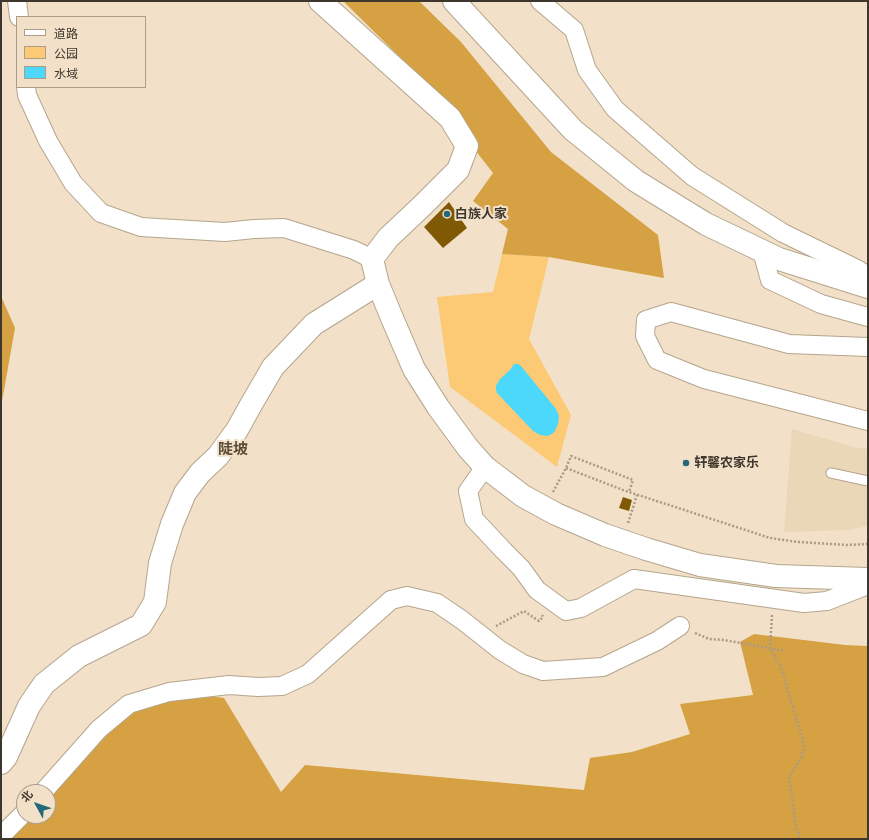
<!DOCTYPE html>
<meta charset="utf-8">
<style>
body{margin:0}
#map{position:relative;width:869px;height:840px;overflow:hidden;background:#f2e1c8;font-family:Karla,"Noto Sans SC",sans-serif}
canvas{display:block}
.frame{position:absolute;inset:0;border:2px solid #3e372d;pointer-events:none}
.legend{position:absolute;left:16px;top:16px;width:130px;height:72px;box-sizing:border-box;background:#f2e1c8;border:1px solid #aa9d8a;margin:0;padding:5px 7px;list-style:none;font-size:12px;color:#3e372d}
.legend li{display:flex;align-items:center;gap:8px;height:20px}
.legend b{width:20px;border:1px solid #aa9d8a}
.north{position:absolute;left:16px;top:784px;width:40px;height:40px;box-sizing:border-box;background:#f2e1c8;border:1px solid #aa9d8a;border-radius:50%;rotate:310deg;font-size:11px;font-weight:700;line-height:16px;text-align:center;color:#3e372d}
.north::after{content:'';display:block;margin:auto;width:14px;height:18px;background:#246879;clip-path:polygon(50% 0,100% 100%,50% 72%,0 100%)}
</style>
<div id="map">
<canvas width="869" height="840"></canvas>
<div class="frame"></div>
<ul class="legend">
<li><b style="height:5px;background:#fff"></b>道路</li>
<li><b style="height:11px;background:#fcc974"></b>公园</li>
<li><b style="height:11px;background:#4cd8fa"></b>水域</li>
</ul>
<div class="north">北</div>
</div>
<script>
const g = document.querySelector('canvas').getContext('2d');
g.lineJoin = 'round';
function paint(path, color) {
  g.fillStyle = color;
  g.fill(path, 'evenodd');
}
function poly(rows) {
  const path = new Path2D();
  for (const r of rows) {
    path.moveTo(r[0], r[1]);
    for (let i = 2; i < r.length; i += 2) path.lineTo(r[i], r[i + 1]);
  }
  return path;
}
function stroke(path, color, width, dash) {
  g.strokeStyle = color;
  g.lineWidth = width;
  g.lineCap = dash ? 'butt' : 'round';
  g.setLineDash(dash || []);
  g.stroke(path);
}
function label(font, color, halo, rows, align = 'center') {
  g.font = font + ' Karla,"Noto Sans SC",sans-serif';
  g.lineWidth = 4;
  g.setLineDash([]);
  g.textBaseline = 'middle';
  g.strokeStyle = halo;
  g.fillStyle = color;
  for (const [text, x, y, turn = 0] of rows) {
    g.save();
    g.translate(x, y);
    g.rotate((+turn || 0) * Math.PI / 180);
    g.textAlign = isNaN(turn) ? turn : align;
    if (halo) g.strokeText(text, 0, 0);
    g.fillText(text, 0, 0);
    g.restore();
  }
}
const built = poly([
 [792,429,854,447,868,449,868,526,849,530,784,532]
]);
const green = poly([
 [502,254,549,257,529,339,571,415,557,467,450,387,437,297,493,292]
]);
const forest = poly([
 [343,1,419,1,461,42,551,152,658,235,664,278,549,257,502,254,508,229,473,201,493,173,412,69],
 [1,296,15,328,1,407],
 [754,634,845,645,868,646,868,839,4,839,26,816,48,816,48,793,130,706,186,693,224,698,281,792,305,765,584,790,590,758,632,752,690,734,680,704,753,695,740,642]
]);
const water = poly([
 [514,364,518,364,521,366,556,409,559,416,558,424,555,431,552,434,547,436,540,435,533,431,497,393,496,390,496,386,500,379,510,370]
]);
const building = poly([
 [449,202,467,228,443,248,424,227],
 [623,497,632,500,629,511,619,508]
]);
const path = poly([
 [566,468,623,490,770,538,798,542,847,545,868,544],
 [553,492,566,468,571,456,633,480,629,492],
 [628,523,637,495],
 [772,615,770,649,780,665,802,737,804,748,801,758,789,777,796,826,799,836,801,839],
 [496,626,524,611,539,621,543,617,542,615],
 [695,633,709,639,724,640,785,651]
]);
const service = poly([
 [831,473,868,481]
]);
const minor = poly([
 [17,1,19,17],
 [540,1,574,30,587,70,615,109,692,176,783,233,857,269,868,276],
 [26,87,27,95,48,141,73,183,101,213,141,227,225,232,254,229,284,228,354,250,372,259],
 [762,251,770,280,821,304,868,317],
 [868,347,789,344,671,312,646,320,645,336,657,360,704,379,868,421],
 [485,467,468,491,474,519,504,551,521,568,537,590,566,611,581,608,634,579,804,603,827,601,868,585],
 [43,792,99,729,129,704,169,692,229,685,258,687,282,686,308,674,391,600,407,596,437,603,462,620,500,650,523,664,543,671,603,667,657,641,680,626],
 [1,836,24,813]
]);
const tertiary = poly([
 [320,1,450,118,467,146,458,170,423,205,388,238,372,259,378,284,392,318,414,369,438,407,468,448,485,467,523,496,556,514,605,535,646,549,700,565,776,576,868,579],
 [1,763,6,757,29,706,44,684,79,656,141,625,155,602,160,563,172,524,185,493,200,473,218,456,237,430,252,403,273,367,314,324,378,284]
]);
const trunk = poly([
 [454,1,573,130,636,181,706,224,779,259,868,287]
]);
const markers = [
 [447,214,4,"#246879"],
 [686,463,4,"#246879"]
];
const poiNames = [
 ["白族人家",455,214],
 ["轩馨农家乐",694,463]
];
const quarterNames = [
 ["陡坡",233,450]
];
paint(built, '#ead7b7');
paint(green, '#fcc974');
paint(forest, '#d5a142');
paint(water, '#4cd8fa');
paint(building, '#7f5903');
stroke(service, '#b4a58c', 11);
stroke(minor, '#b4a58c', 20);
stroke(tertiary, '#b4a58c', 24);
stroke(trunk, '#b4a58c', 24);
stroke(path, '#a89b88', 2.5, [2, 2]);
stroke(service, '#fff', 9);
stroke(minor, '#fff', 18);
stroke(tertiary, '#fff', 22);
stroke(trunk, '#fff', 22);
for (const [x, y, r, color] of markers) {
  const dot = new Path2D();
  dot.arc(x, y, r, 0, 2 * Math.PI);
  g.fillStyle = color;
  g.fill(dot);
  stroke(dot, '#f2e1c8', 1.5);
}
label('bold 13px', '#3e372d', '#f2e1c8', poiNames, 'left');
label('bold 15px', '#5c4e38', '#f2e1c8', quarterNames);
</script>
